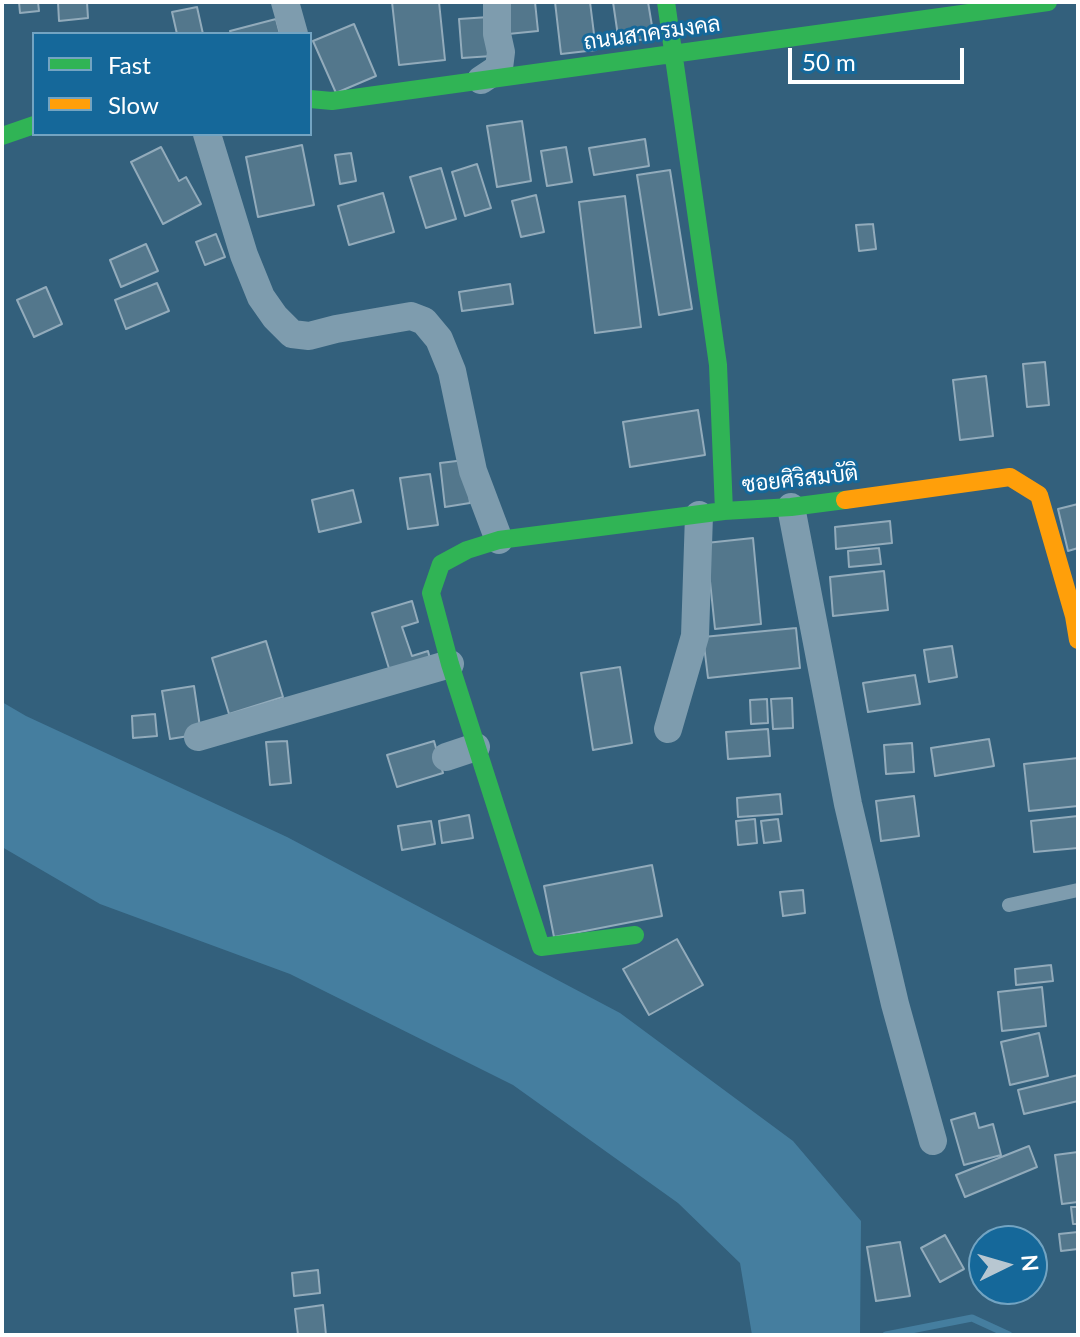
<!DOCTYPE html>
<meta charset="utf-8">
<style>
body{margin:0}
#map{position:relative;width:1080px;height:1337px;overflow:hidden;background:#33607c;font-family:Lato,sans-serif}
canvas{display:block}
.frame{position:absolute;inset:0;border:4px solid #fff;pointer-events:none}
.legend{position:absolute;left:32px;top:32px;width:280px;height:104px;box-sizing:border-box;background:#15689a;border:2px solid #73a4c2;margin:0;padding:10px 14px;list-style:none;font-size:24px;color:#fff}
.legend li{display:flex;align-items:center;gap:16px;height:40px}
.legend b{width:40px;border:2px solid #73a4c2}
.north{position:absolute;left:968px;top:1225px;width:80px;height:80px;box-sizing:border-box;background:#15689a;border:2px solid #73a4c2;border-radius:50%;rotate:85deg;font-size:22px;font-weight:700;line-height:32px;text-align:center;color:#fff}
.north::after{content:'';display:block;margin:auto;width:28px;height:36px;background:#b8c7d1;clip-path:polygon(50% 0,100% 100%,50% 72%,0 100%)}
.scale{position:absolute;left:788px;top:48px;width:176px;height:36px;box-sizing:border-box;border:4px solid #fff;border-top:0;padding-left:10px;font-size:24px;line-height:28px;white-space:nowrap;color:#fff;-webkit-text-stroke:6px #15689a;paint-order:stroke}
</style>
<div id="map">
<canvas width="1080" height="1337"></canvas>
<div class="frame"></div>
<ul class="legend">
<li><b style="height:10px;background:#30b455"></b>Fast</li>
<li><b style="height:10px;background:#ff9f0a"></b>Slow</li>
</ul>
<div class="north">N</div>
<div class="scale">50 m</div>
</div>
<script>
const g = document.querySelector('canvas').getContext('2d');
g.lineJoin = 'round';
function paint(path, color) {
  g.fillStyle = color;
  g.fill(path, 'evenodd');
}
function poly(rows) {
  const path = new Path2D();
  for (const r of rows) {
    path.moveTo(r[0], r[1]);
    for (let i = 2; i < r.length; i += 2) path.lineTo(r[i], r[i + 1]);
  }
  return path;
}
function stroke(path, color, width, dash) {
  g.strokeStyle = color;
  g.lineWidth = width;
  g.lineCap = dash ? 'butt' : 'round';
  g.setLineDash(dash || []);
  g.stroke(path);
}
function label(font, color, halo, rows, align = 'center') {
  g.font = font + ' Lato,Sarabun,sans-serif';
  g.lineWidth = 6;
  g.setLineDash([]);
  g.textBaseline = 'middle';
  g.strokeStyle = halo;
  g.fillStyle = color;
  for (const [text, x, y, turn = 0] of rows) {
    g.save();
    g.translate(x, y);
    g.rotate((+turn || 0) * Math.PI / 180);
    g.textAlign = isNaN(turn) ? turn : align;
    if (halo) g.strokeText(text, 0, 0);
    g.fillText(text, 0, 0);
    g.restore();
  }
}
const water = poly([
 [2,702,26,716,287,837,620,1013,793,1141,861,1221,860,1335,752,1335,740,1263,678,1203,513,1085,290,974,100,904,2,847]
]);
const stream = poly([
 [886,1335,972,1318,1009,1335]
]);
const building = poly([
 [19,2,38,2,39,11,20,13,19,2],
 [58,2,87,2,88,18,59,21,58,2],
 [392,2,439,2,445,60,399,65,392,2],
 [505,2,535,2,538,31,508,34,505,2],
 [555,2,590,2,596,50,561,54,555,2],
 [613,2,648,2,654,38,619,43,613,2],
 [197,7,203,34,177,34,172,12,197,7],
 [489,17,492,56,462,58,459,19,489,17],
 [276,19,280,34,231,34,230,31,276,19],
 [354,24,376,76,336,93,313,41,354,24],
 [522,121,531,181,497,187,487,126,522,121],
 [645,139,649,166,594,175,589,148,645,139],
 [302,145,314,205,258,217,246,157,302,145],
 [161,147,179,181,186,177,201,204,163,224,131,162,161,147],
 [566,147,572,182,547,186,541,151,566,147],
 [351,153,356,181,340,184,335,155,351,153],
 [477,164,491,208,465,216,452,172,477,164],
 [441,168,456,219,426,228,410,177,441,168],
 [670,170,692,309,659,315,637,175,670,170],
 [383,193,394,232,349,245,338,206,383,193],
 [536,195,544,232,521,237,512,201,536,195],
 [625,196,641,327,595,333,579,202,625,196],
 [873,224,876,249,859,251,856,225,873,224],
 [216,234,225,257,205,265,196,242,216,234],
 [146,244,158,271,121,287,110,260,146,244],
 [157,283,169,311,126,329,115,300,157,283],
 [510,284,513,304,462,311,459,292,510,284],
 [46,287,62,324,34,337,17,300,46,287],
 [1045,362,1049,405,1027,407,1023,364,1045,362],
 [986,376,993,436,960,440,953,380,986,376],
 [698,410,705,455,630,467,623,422,698,410],
 [465,460,470,503,445,507,440,463,465,460],
 [430,474,438,525,408,529,400,478,430,474],
 [353,490,361,522,319,532,312,500,353,490],
 [1078,504,1078,548,1068,551,1058,509,1078,504],
 [890,521,892,543,836,549,835,527,890,521],
 [753,538,761,624,715,629,706,543,753,538],
 [879,548,881,564,849,567,848,551,879,548],
 [884,571,888,610,833,616,830,577,884,571],
 [412,601,418,622,402,627,412,656,428,651,431,663,391,675,372,613,412,601],
 [796,628,800,668,708,678,703,637,796,628],
 [266,641,283,697,229,714,212,658,266,641],
 [952,646,957,677,929,682,924,650,952,646],
 [620,667,632,743,593,750,581,673,620,667],
 [915,675,920,704,868,712,863,683,915,675],
 [194,686,201,734,170,739,162,691,194,686],
 [792,698,793,728,773,729,771,699,792,698],
 [767,699,768,723,751,724,750,700,767,699],
 [155,714,157,736,133,738,132,716,155,714],
 [768,729,770,756,728,759,726,732,768,729],
 [989,739,994,766,935,776,931,748,989,739],
 [287,741,291,783,270,785,266,742,287,741],
 [434,741,443,773,397,787,387,755,434,741],
 [912,743,914,772,886,774,884,745,912,743],
 [1078,758,1078,806,1029,811,1024,764,1078,758],
 [780,794,782,814,738,817,737,798,780,794],
 [914,796,919,836,881,841,876,801,914,796],
 [469,815,473,838,442,843,439,821,469,815],
 [1078,816,1078,848,1034,852,1031,821,1078,816],
 [755,819,757,843,738,845,736,821,755,819],
 [778,819,781,841,764,843,761,821,778,819],
 [431,821,435,844,402,850,398,826,431,821],
 [652,865,662,916,554,937,544,886,652,865],
 [803,890,805,913,783,916,780,892,803,890],
 [677,939,703,985,649,1015,623,969,677,939],
 [1051,965,1053,981,1016,985,1015,969,1051,965],
 [1042,987,1046,1026,1002,1031,998,992,1042,987],
 [1039,1033,1048,1076,1010,1085,1001,1042,1039,1033],
 [1078,1075,1078,1101,1024,1114,1018,1090,1078,1075],
 [975,1113,979,1128,993,1124,1001,1155,964,1165,951,1120,975,1113],
 [1029,1146,1037,1167,965,1197,956,1175,1029,1146],
 [1078,1152,1078,1202,1062,1204,1055,1155,1078,1152],
 [1071,1207,1078,1207,1078,1224,1073,1224,1071,1207],
 [1078,1232,1078,1249,1061,1251,1059,1234,1078,1232],
 [945,1235,964,1269,940,1282,921,1248,945,1235],
 [900,1242,910,1296,876,1301,867,1247,900,1242],
 [318,1270,320,1293,294,1296,292,1273,318,1270],
 [323,1305,326,1335,298,1335,295,1309,323,1305]
]);
const lane = poly([
 [1009,905,1078,890]
]);
const street = poly([
 [285,2,294,34],
 [481,80,499,68,501,52,497,34,497,2],
 [207,134,244,255,261,297,275,317,292,334,309,336,336,329,411,316,424,321,439,339,452,371,473,471,499,540],
 [791,507,848,804,895,1004,933,1141],
 [668,729,695,636,699,515],
 [198,737,450,664],
 [446,757,476,747]
]);
const fast = poly([
 [666,2,718,365,724,511,791,507,845,500],
 [310,99,332,101,1048,2],
 [2,136,34,125],
 [635,935,541,947,450,664,431,593,441,564,467,550,499,540,724,511]
]);
const slow = poly([
 [845,500,1010,477,1039,495,1074,616,1078,640]
]);
const streetNames = [
 ["ถนนสาครมงคล",652,33,-8],
 ["ซอยศิริสมบัติ",800,479,-6]
];
paint(water, '#457e9f');
stroke(stream, '#457e9f', 7);
paint(building, '#53778c');
stroke(building, '#92abbb', 2);
stroke(lane, '#7e9cae', 14);
stroke(street, '#7e9cae', 28);
stroke(fast, '#30b455', 18);
stroke(slow, '#ff9f0a', 18);
label('22px', '#fff', '#15689a', streetNames);
</script>
